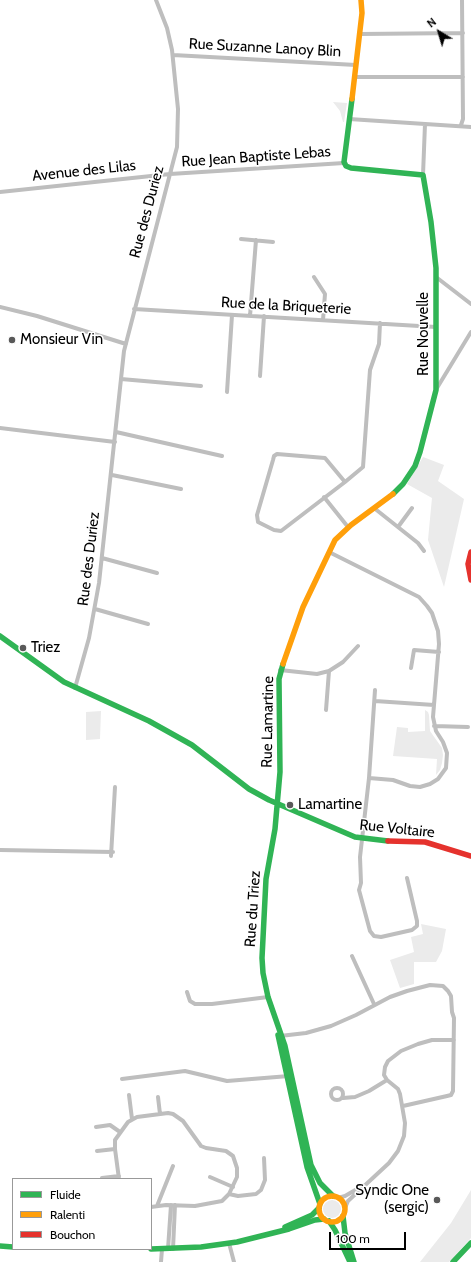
<!DOCTYPE html>
<style>
body{margin:0}
#map{position:relative;width:471px;height:1262px;overflow:hidden;background:#fff;font-family:Cabin,sans-serif}
canvas{display:block}
.legend{position:absolute;left:12px;top:1178px;width:140px;height:72px;box-sizing:border-box;background:#fff;border:1px solid #999;margin:0;padding:5px 7px;list-style:none;font-size:12px;color:#000}
.legend li{display:flex;align-items:center;gap:8px;height:20px}
.legend b{width:20px;border:1px solid #999}
.north{position:absolute;left:419px;top:12px;width:40px;height:40px;-webkit-text-stroke:3px #fff;paint-order:stroke;rotate:322deg;font-size:11px;font-weight:700;line-height:16px;text-align:center;color:#000}
.north::after{content:'';display:block;margin:auto;width:14px;height:18px;background:#000;clip-path:polygon(50% 0,100% 100%,50% 72%,0 100%)}
.scale{position:absolute;left:329px;top:1232px;width:77px;height:18px;box-sizing:border-box;border:2px solid #000;border-top:0;padding-left:5px;font-size:12px;line-height:14px;white-space:nowrap;color:#000;-webkit-text-stroke:3px #fff;paint-order:stroke}
</style>
<div id="map">
<canvas width="471" height="1262"></canvas>
<ul class="legend">
<li><b style="height:5px;background:#30b455"></b>Fluide</li>
<li><b style="height:5px;background:#ff9f0a"></b>Ralenti</li>
<li><b style="height:5px;background:#e5322d"></b>Bouchon</li>
</ul>
<div class="north">N</div>
<div class="scale">100 m</div>
</div>
<script>
const g = document.querySelector('canvas').getContext('2d');
g.lineJoin = 'round';
function paint(path, color) {
  g.fillStyle = color;
  g.fill(path, 'evenodd');
}
function poly(rows) {
  const path = new Path2D();
  for (const r of rows) {
    if (r.length === 3) {
      path.moveTo(r[0] + r[2], r[1]);
      path.arc(r[0], r[1], r[2], 0, 2 * Math.PI);
      continue;
    }
    path.moveTo(r[0], r[1]);
    for (let i = 2; i < r.length; i += 2) path.lineTo(r[i], r[i + 1]);
  }
  return path;
}
function stroke(path, color, width, dash) {
  g.strokeStyle = color;
  g.lineWidth = width;
  g.lineCap = dash ? 'butt' : 'round';
  g.setLineDash(dash || []);
  g.stroke(path);
}
function label(font, color, halo, rows, align = 'center') {
  g.font = font + ' Cabin,sans-serif';
  g.lineWidth = 3;
  g.setLineDash([]);
  g.textBaseline = 'middle';
  g.strokeStyle = halo;
  g.fillStyle = color;
  for (const [text, x, y, turn = 0] of rows) {
    g.save();
    g.translate(x, y);
    g.rotate((+turn || 0) * Math.PI / 180);
    g.textAlign = isNaN(turn) ? turn : align;
    if (halo) g.strokeText(text, 0, 0);
    g.fillText(text, 0, 0);
    g.restore();
  }
}
const green = poly([
 [333,102,347,103,344,122,343,122,340,111],
 [423,457,444,465,438,481,464,499,444,587,428,540,432,498,407,484],
 [425,710,428,712,429,715,430,731,442,748,443,755,442,763,440,770,436,775,437,759,393,756,397,727,408,728,408,732,425,731],
 [101,711,100,739,86,740,86,712],
 [421,924,446,929,442,951,436,962,414,962,414,984,400,988,390,960,414,952,411,937,423,934],
 [471,1190,471,1238,449,1262,420,1262,451,1223],
 [332,1209,9]
]);
const street = poly([
 [360,34,463,33],
 [173,55,356,65],
 [355,77,463,77],
 [349,119,471,127],
 [461,125,463,119,462,0],
 [423,175,425,124],
 [0,192,170,174,344,163],
 [241,239,273,242],
 [314,277,325,294,323,320],
 [436,277,471,304],
 [0,307,37,316,126,344],
 [134,309,436,327],
 [250,316,256,240],
 [260,376,264,316],
 [121,379,201,386],
 [437,388,471,332],
 [227,392,232,315],
 [0,428,115,442],
 [116,432,222,456],
 [112,475,181,489],
 [345,482,325,458,277,454,274,456,273,460,257,515,258,522,274,530,281,531,345,482,363,467,370,370,379,344,380,323],
 [324,497,348,527],
 [374,508,418,543,424,551],
 [398,527,412,508],
 [329,552,419,597,427,606,432,613,438,631,439,644,433,717,436,731,443,742,447,753,446,768,438,779,430,784,420,787,410,786,393,780,369,778],
 [102,558,157,573],
 [95,609,148,624],
 [411,668,414,650,439,652],
 [280,670,317,674,329,671,343,662,358,646],
 [75,688,89,638,99,583,124,351,177,147,178,109,172,50,167,28,156,0],
 [375,690,369,778,360,857,361,883,359,890,370,931,374,936,381,937,412,930,417,926,417,921,407,878],
 [375,701,434,705],
 [326,710,329,671],
 [434,726,468,727],
 [0,850,113,852],
 [111,856,115,787],
 [352,956,374,1004],
 [187,992,190,1001,195,1004,212,1004,268,997],
 [280,1036,306,1033,331,1026,356,1015,390,997,407,991,430,985,443,986,448,991,451,996,452,1012,454,1018,453,1091,451,1095,447,1096,403,1106],
 [122,1079,185,1071,227,1081,289,1076],
 [337,1094,6],
 [129,1095,132,1119],
 [158,1097,160,1114],
 [343,1098,355,1097,369,1091,387,1080],
 [96,1127,110,1125,120,1132],
 [97,1151,115,1149],
 [210,1177,233,1187],
 [102,1178,119,1176],
 [119,1179,115,1149,115,1140,128,1122,137,1117,168,1113,173,1114,183,1121,201,1146,206,1148,226,1151,233,1156,237,1168,237,1177,229,1194,222,1201,195,1206,166,1205,151,1207],
 [229,1194,238,1196,256,1194,261,1190,265,1180,264,1158],
 [338,1198,345,1196,364,1185],
 [157,1206,173,1166],
 [345,1208,348,1201,389,1163,398,1151,404,1136,405,1123,400,1094,398,1089,387,1080,384,1075,385,1067,388,1061,401,1051,418,1044,432,1040,454,1040],
 [229,1243,234,1262],
 [168,1249,171,1205],
 [173,1249,175,1205],
 [161,1262,162,1249]
]);
const fast = poly([
 [352,99,344,162,346,166,351,168,423,175,431,222,436,268,436,390,420,452,415,466,403,484,393,494],
 [0,636,64,682,149,721,192,745,249,789,269,800,355,837,388,841],
 [283,664,279,679,280,772,275,829,266,879,262,958,263,973,268,997,285,1046,311,1165,320,1183,333,1196],
 [278,1035,307,1167,320,1204],
 [343,1216,345,1233,354,1262],
 [329,1221,335,1230,350,1262],
 [285,1227,312,1215,319,1208],
 [0,1246,13,1247],
 [151,1249,201,1247,237,1242,289,1229,315,1220,324,1219],
 [453,1262,471,1243]
]);
const slow = poly([
 [352,99,362,13,361,0],
 [283,664,303,607,335,540,351,525,393,494],
 [332,1209,13]
]);
const jam = poly([
 [471,552,468,564,471,580],
 [388,841,425,842,471,856]
]);
const markers = [
 [12,340,4,"#595959"],
 [23,648,4,"#595959"],
 [290,805,4,"#595959"],
 [437,1200,4,"#595959"]
];
const streetNames = [
 ["Rue Suzanne Lanoy Blin",265,48,3],
 ["Rue Jean Baptiste Lebas",256,157,-4],
 ["Avenue des Lilas",84,171,-6],
 ["Rue des Duriez",147,212,-75],
 ["Rue de la Briqueterie",286,306,3],
 ["Rue Nouvelle",424,334,-90],
 ["Rue des Duriez",89,559,-83],
 ["Rue Lamartine",268,722,-89],
 ["Rue Voltaire",397,829,6],
 ["Rue du Triez",253,909,-86]
];
const poiNames = [
 ["Monsieur Vin",20,340],
 ["Triez",31,648],
 ["Lamartine",298,805],
 ["Syndic One",429,1191,"right"],
 ["(sergic)",429,1208,"right"]
];
paint(green, '#ebebeb');
stroke(street, '#bebebe', 4);
stroke(fast, '#30b455', 5.5);
stroke(slow, '#ff9f0a', 5.5);
stroke(jam, '#e5322d', 5.5);
for (const [x, y, r, color] of markers) {
  const dot = new Path2D();
  dot.arc(x, y, r, 0, 2 * Math.PI);
  g.fillStyle = color;
  g.fill(dot);
  stroke(dot, '#fff', 1.5);
}
label('15px', '#000', '#fff', streetNames);
label('15px', '#000', '#fff', poiNames, 'left');
</script>
